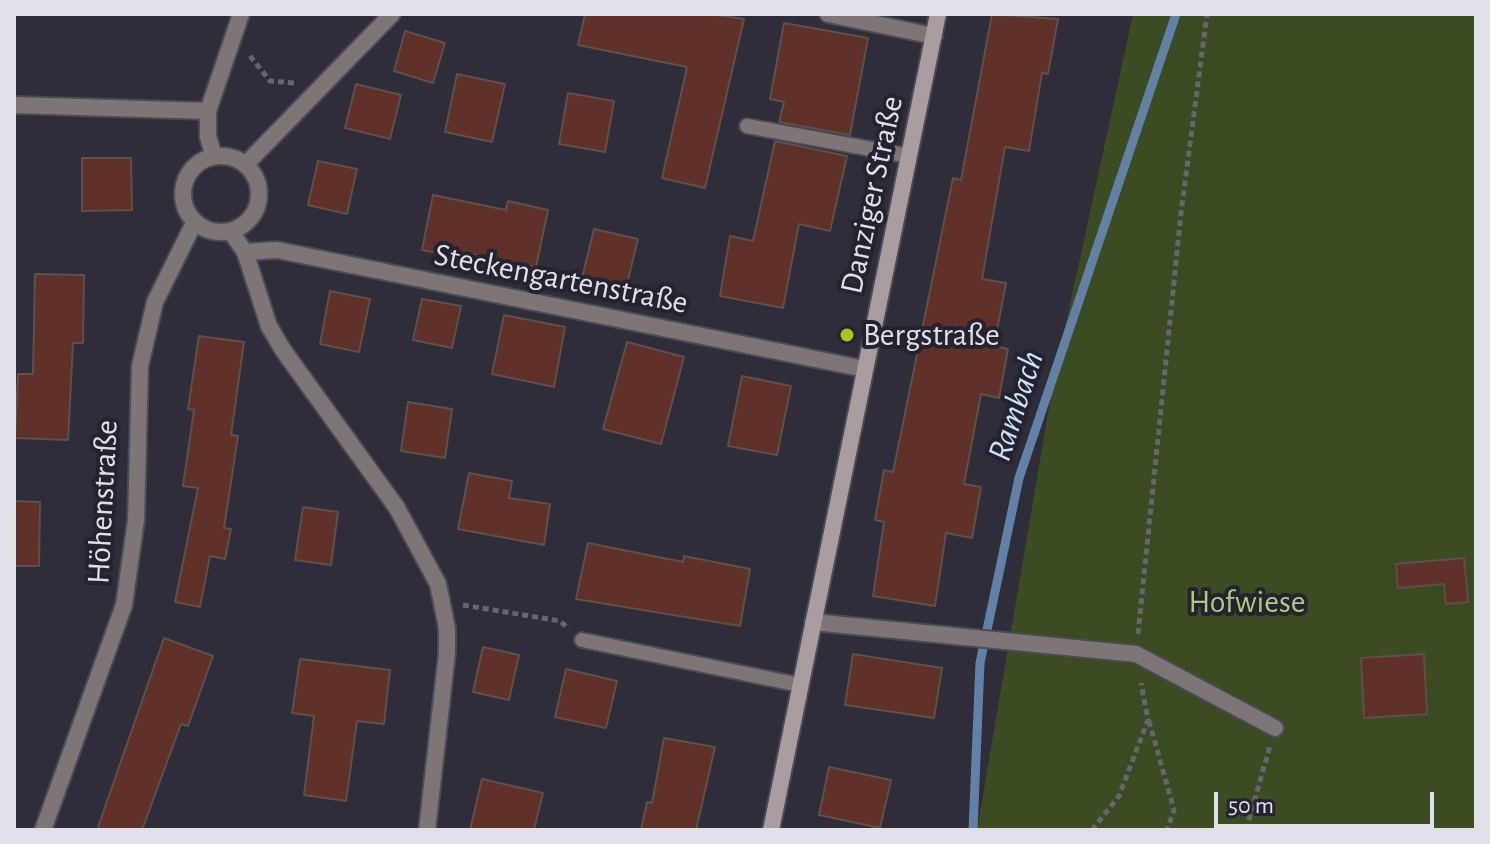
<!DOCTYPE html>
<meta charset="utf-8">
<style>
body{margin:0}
#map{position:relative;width:1490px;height:844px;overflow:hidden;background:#2e2d39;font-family:"Alegreya Sans",sans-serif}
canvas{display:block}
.frame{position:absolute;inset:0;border:16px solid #e1e0e8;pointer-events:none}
.scale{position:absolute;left:1214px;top:792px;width:220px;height:36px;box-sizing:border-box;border:4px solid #e1e0e8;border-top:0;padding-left:10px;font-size:24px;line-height:28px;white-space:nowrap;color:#e1e0e8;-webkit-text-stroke:6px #24232f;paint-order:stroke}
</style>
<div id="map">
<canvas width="1490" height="844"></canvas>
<div class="frame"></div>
<div class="scale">50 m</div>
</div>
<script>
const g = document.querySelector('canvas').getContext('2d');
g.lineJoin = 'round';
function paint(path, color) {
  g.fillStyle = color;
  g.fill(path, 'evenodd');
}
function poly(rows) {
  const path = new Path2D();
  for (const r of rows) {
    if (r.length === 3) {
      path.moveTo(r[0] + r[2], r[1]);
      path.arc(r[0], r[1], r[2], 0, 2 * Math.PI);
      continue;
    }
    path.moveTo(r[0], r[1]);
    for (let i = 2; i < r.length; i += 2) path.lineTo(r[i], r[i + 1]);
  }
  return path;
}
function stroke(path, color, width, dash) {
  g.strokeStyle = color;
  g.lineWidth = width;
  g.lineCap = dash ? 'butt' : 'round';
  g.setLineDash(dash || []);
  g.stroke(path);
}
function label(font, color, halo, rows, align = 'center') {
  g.font = font + ' "Alegreya Sans",sans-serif';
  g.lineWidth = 8;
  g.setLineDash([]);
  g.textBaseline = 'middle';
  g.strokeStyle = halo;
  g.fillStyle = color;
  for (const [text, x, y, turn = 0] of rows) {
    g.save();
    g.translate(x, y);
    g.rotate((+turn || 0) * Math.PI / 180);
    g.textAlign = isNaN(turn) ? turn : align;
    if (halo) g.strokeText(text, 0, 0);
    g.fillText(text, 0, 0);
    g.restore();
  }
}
const green = poly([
 [1133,14,1476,14,1476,830,977,830,1054,378]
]);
const stream = poly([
 [973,830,980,663,1019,478,1176,14]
]);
const building = poly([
 [585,14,710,14,744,19,705,188,662,178,687,67,578,45,585,14],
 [992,14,1058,19,1048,74,1042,73,1029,151,1005,147,982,279,1006,283,994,346,1008,349,999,398,981,394,964,484,981,487,972,538,946,533,935,606,873,596,884,522,875,520,884,470,893,472,953,178,961,180,992,14],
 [784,23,868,38,850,135,779,122,784,102,770,99,784,23],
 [405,31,445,43,433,83,394,71,405,31],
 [457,74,505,84,492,142,445,132,457,74],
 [356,84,401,95,390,139,345,128,356,84],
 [568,93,614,101,605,152,559,144,568,93],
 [775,141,847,156,830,231,799,224,783,308,720,296,730,236,753,241,775,141],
 [82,158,131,158,132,210,82,211,82,158],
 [318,161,357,169,347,214,308,205,318,161],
 [433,195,506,210,508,201,548,210,536,267,458,251,457,257,422,250,433,195],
 [594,229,638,239,624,296,580,286,594,229],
 [35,274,84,275,83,343,73,343,68,440,15,438,18,374,33,374,35,274],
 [330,291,370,299,359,352,320,344,330,291],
 [422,299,461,306,452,348,413,340,422,299],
 [504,315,565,327,554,387,492,374,504,315],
 [199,336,244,342,231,435,238,436,224,528,231,529,225,559,210,556,200,607,175,602,198,488,183,486,194,410,188,409,199,336],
 [627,342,684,357,661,444,603,429,627,342],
 [742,376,791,386,777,455,728,446,742,376],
 [408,402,452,409,445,458,401,451,408,402],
 [469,473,512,481,509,498,550,504,544,545,458,529,469,473],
 [14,501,40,502,39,566,14,566,14,501],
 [303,507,338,512,331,565,295,560,303,507],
 [588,543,683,562,684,556,750,569,740,626,576,599,588,543],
 [1464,558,1468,602,1446,604,1444,584,1398,588,1396,564,1464,558],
 [164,638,213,656,188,726,181,724,142,830,97,830,164,638],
 [483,647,519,655,509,700,473,692,483,647],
 [853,654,942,668,934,718,845,705,853,654],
 [1424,654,1427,714,1364,718,1361,658,1424,654],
 [300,659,390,670,384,724,357,721,346,801,304,795,314,716,292,713,300,659],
 [566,669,617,681,606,728,555,717,566,669],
 [664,738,715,747,696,830,641,830,647,802,652,803,664,738],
 [829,767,891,780,880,828,819,815,829,767],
 [482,779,543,793,534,830,470,830,482,779]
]);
const path = poly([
 [250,56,270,81,295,83],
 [463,605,560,621,569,629],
 [1138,634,1181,213,1207,14],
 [1149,721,1174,810,1167,830],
 [1092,830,1119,796,1148,720,1141,683],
 [1246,830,1270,746]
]);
const service = poly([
 [747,126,909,156],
 [582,640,800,685]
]);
const minor = poly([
 [828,14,934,36],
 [14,105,208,111],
 [221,194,38],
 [214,156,208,137,208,111,241,14],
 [246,164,392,14],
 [231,232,245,252,269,326,283,350,397,508,438,584,447,628,447,653,427,830],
 [245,252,277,250,865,369],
 [813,622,1136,654,1275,728],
 [43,830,124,605,136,520,140,366,155,302,194,223]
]);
const secondary = poly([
 [771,830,938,14]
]);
const markers = [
 [847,335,8,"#abc716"]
];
const streetNames = [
 ["Danziger Straße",872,195,-78],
 ["Steckengartenstraße",561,279,11],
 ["Höhenstraße",103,502,-87]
];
const poiNames = [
 ["Bergstraße",863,335]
];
const parkNames = [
 ["Hofwiese",1247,602]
];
const waterNames = [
 ["Rambach",1016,406,-72]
];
paint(green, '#3b4b22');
stroke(stream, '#6380a7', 9);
paint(building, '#5e3028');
stroke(building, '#5e4f4b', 2);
stroke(service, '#4b4a55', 18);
stroke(minor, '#4b4a55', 20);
stroke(secondary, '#4b4a55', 20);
stroke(path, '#666570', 5, [6, 4]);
stroke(service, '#7d7576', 14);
stroke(minor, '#7d7576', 16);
stroke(secondary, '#aa9d9f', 16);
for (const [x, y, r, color] of markers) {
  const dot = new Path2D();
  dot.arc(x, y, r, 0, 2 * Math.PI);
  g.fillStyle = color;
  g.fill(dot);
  stroke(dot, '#24232f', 3);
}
label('32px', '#e1e0e8', '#24232f', streetNames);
label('32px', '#e1e0e8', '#24232f', poiNames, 'left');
label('32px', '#adca84', '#24232f', parkNames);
label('italic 34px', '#cee1fa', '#24232f', waterNames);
</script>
